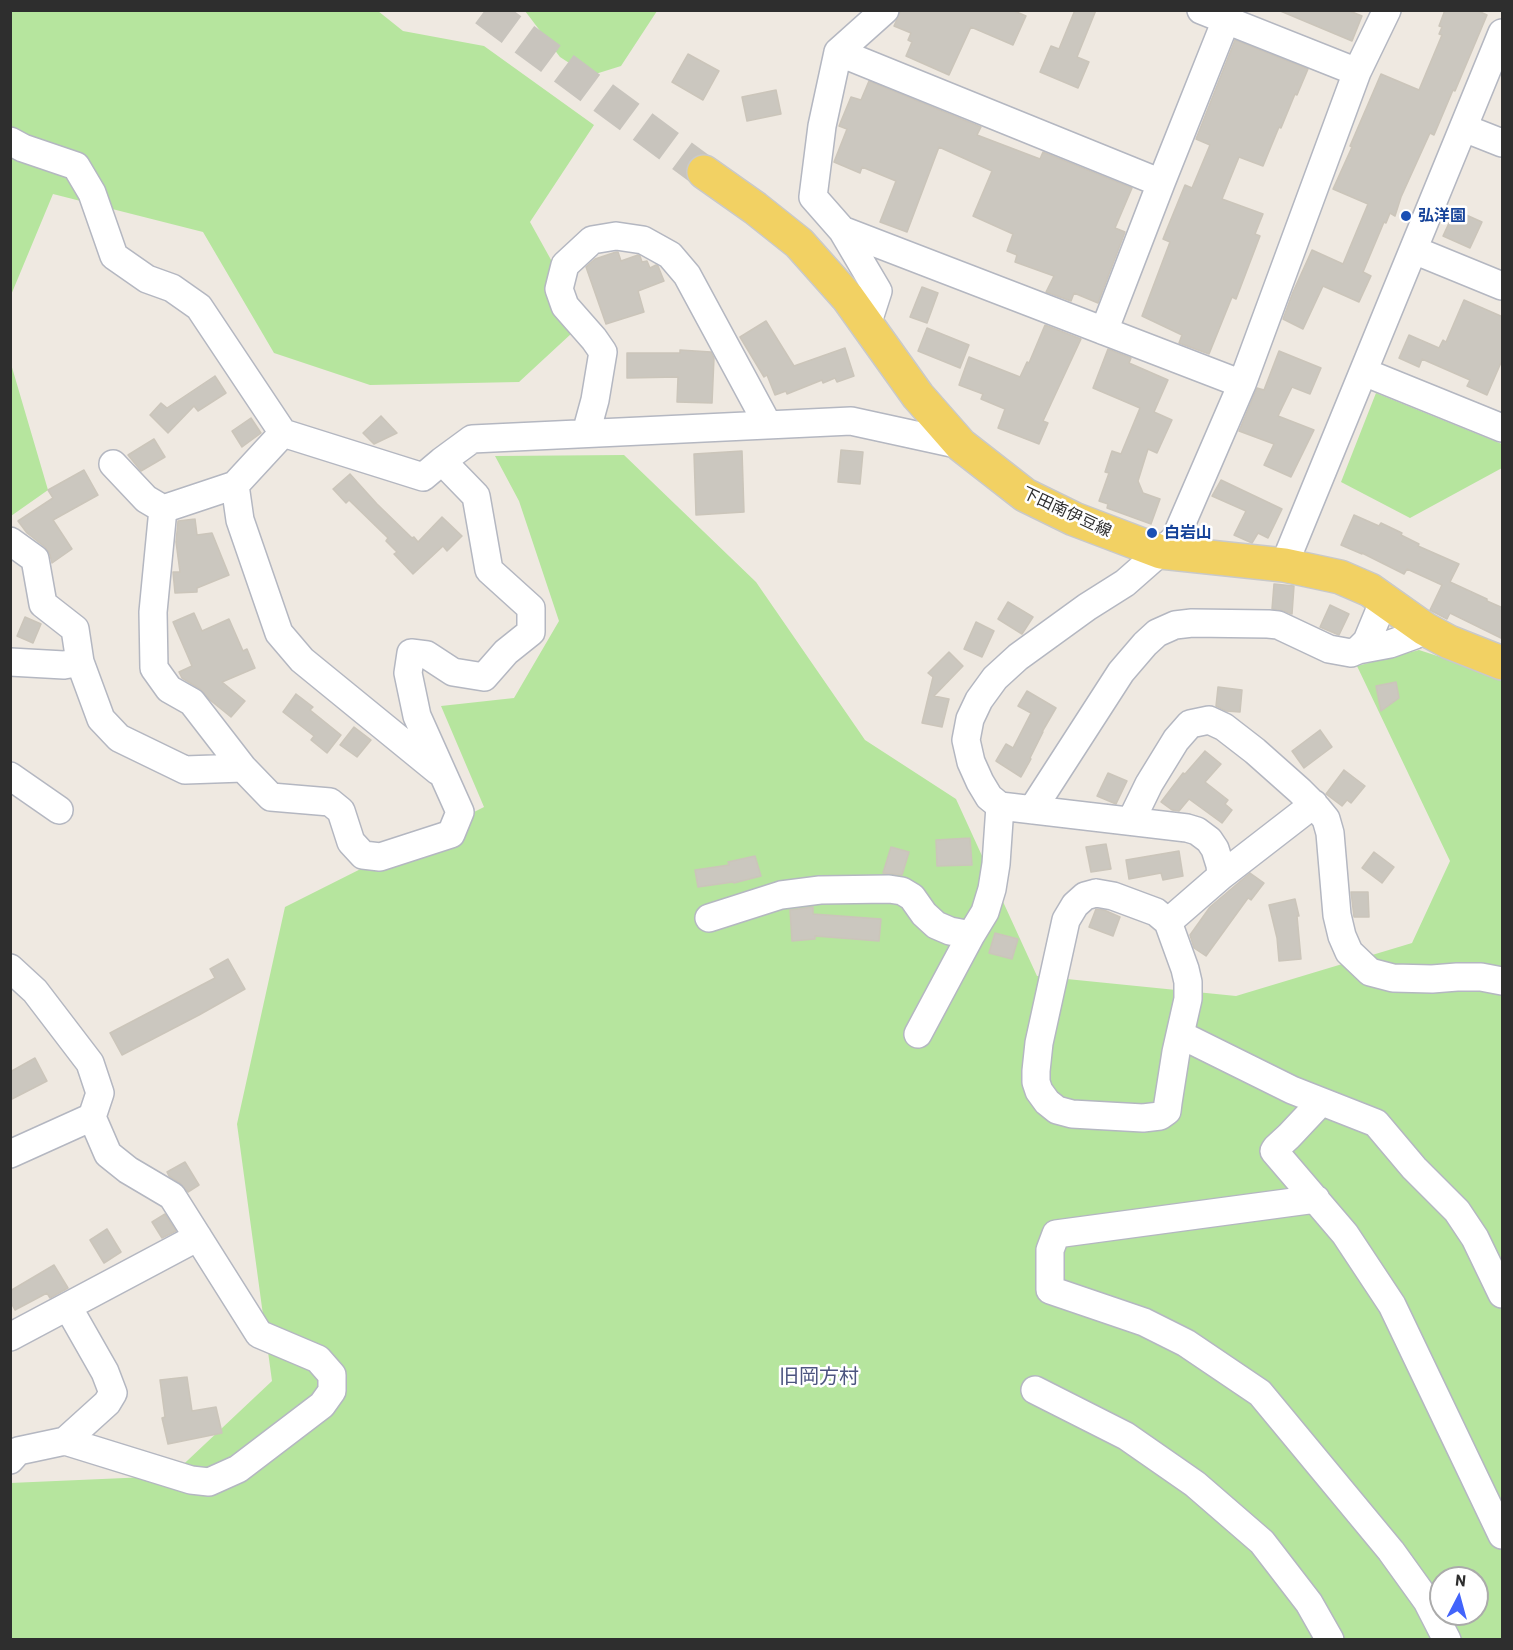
<!DOCTYPE html>
<meta charset="utf-8">
<style>
body{margin:0}
#map{position:relative;width:1513px;height:1650px;overflow:hidden;background:#efe9e1;font-family:Barlow,sans-serif}
canvas{display:block}
.frame{position:absolute;inset:0;border:12px solid #2e2e2e;pointer-events:none}
.north{position:absolute;left:1429px;top:1566px;width:60px;height:60px;box-sizing:border-box;background:#fff;border:2px solid #ababab;border-radius:50%;rotate:6deg;font-size:16px;font-weight:700;line-height:24px;text-align:center;color:#2e2e2e}
.north::after{content:'';display:block;margin:auto;width:21px;height:27px;background:#4264fb;clip-path:polygon(50% 0,100% 100%,50% 72%,0 100%)}
</style>
<div id="map">
<canvas width="1513" height="1650"></canvas>
<div class="frame"></div>
<div class="north">N</div>
</div>
<script>
const g = document.querySelector('canvas').getContext('2d');
g.lineJoin = 'round';
function paint(path, color) {
  g.fillStyle = color;
  g.fill(path, 'evenodd');
}
function poly(rows) {
  const path = new Path2D();
  for (const r of rows) {
    path.moveTo(r[0], r[1]);
    for (let i = 2; i < r.length; i += 2) path.lineTo(r[i], r[i + 1]);
  }
  return path;
}
function stroke(path, color, width, dash) {
  g.strokeStyle = color;
  g.lineWidth = width;
  g.lineCap = dash ? 'butt' : 'round';
  g.setLineDash(dash || []);
  g.stroke(path);
}
function label(font, color, halo, rows, align = 'center') {
  g.font = font + ' Barlow,"Noto Sans JP",sans-serif';
  g.lineWidth = 5;
  g.setLineDash([]);
  g.textBaseline = 'middle';
  g.strokeStyle = halo;
  g.fillStyle = color;
  for (const [text, x, y, turn = 0] of rows) {
    g.save();
    g.translate(x, y);
    g.rotate((+turn || 0) * Math.PI / 180);
    g.textAlign = isNaN(turn) ? turn : align;
    if (halo) g.strokeText(text, 0, 0);
    g.fillText(text, 0, 0);
    g.restore();
  }
}
const green = poly([
 [11,11,378,11,403,31,484,46,594,125,530,222,585,321,519,382,370,385,274,353,203,232,53,194,11,295],
 [525,11,657,11,621,66,589,76,560,57],
 [11,364,48,490,11,516,10,516],
 [1376,393,1502,444,1502,468,1410,518,1341,482],
 [624,455,756,582,865,740,956,799,1037,976,1236,996,1412,943,1450,861,1357,666,1419,650,1502,677,1502,1639,11,1639,10,1483,171,1476,272,1381,237,1124,285,907,484,807,441,706,514,698,559,621,519,501,495,456],
 [1441,1578,1477,1578,1477,1614,1441,1614]
]);
const building = poly([
 [901,10,1012,10,1026,16,1013,45,971,27,949,75,906,56,912,42,908,40,911,33,894,26,901,10],
 [1075,10,1096,10,1077,57,1089,62,1078,88,1040,72,1051,46,1059,49,1075,10],
 [1278,10,1347,10,1362,16,1352,41,1278,10],
 [1445,10,1476,10,1487,15,1455,91,1453,90,1434,135,1430,133,1401,197,1395,216,1390,213,1386,223,1384,222,1363,272,1371,276,1359,302,1323,286,1303,329,1283,319,1293,292,1312,250,1343,264,1368,204,1333,189,1352,147,1350,146,1381,74,1419,90,1442,35,1439,34,1442,27,1439,26,1445,10],
 [1235,40,1308,69,1297,95,1295,94,1281,128,1279,127,1263,166,1239,157,1222,199,1263,214,1255,234,1260,236,1236,299,1232,297,1209,354,1179,343,1182,335,1142,316,1170,242,1163,239,1167,229,1185,185,1192,188,1210,145,1196,139,1235,40],
 [688,54,719,71,703,100,672,82,688,54],
 [869,81,981,127,977,135,1040,159,1043,152,1132,188,1115,228,1125,232,1098,303,1074,293,1071,301,1046,292,1054,276,1015,262,1017,255,1007,251,1013,234,973,216,992,171,939,147,907,232,880,222,896,181,862,167,860,173,834,162,847,129,839,126,851,97,861,100,869,81],
 [776,90,781,114,747,121,742,97,776,90],
 [1455,210,1482,222,1470,248,1443,236,1455,210],
 [616,252,618,252,621,261,638,255,640,256,642,262,647,261,650,268,656,265,658,266,664,281,638,291,644,312,606,324,586,267,595,259,616,252],
 [922,287,938,293,927,323,910,317,922,287],
 [1464,300,1503,317,1503,358,1487,395,1467,386,1470,380,1422,359,1419,367,1399,358,1409,335,1439,348,1443,340,1446,342,1464,300],
 [766,321,794,366,845,348,854,376,837,382,835,378,823,383,822,380,787,394,786,391,775,395,767,375,764,377,740,337,766,321],
 [1045,325,1081,339,1043,421,1048,423,1039,444,998,428,1005,409,981,399,983,394,959,385,969,357,1020,377,1027,362,1029,363,1045,325],
 [927,328,969,345,960,368,918,351,927,328],
 [1108,349,1131,358,1129,363,1168,380,1154,412,1172,420,1157,453,1148,449,1138,481,1143,493,1160,499,1151,524,1107,508,1108,504,1099,501,1109,473,1105,472,1112,451,1121,454,1140,408,1093,388,1108,349],
 [680,350,711,352,714,358,712,403,677,402,678,377,627,378,627,353,680,353,680,350],
 [1279,351,1321,368,1310,394,1292,387,1278,416,1314,430,1291,477,1264,465,1274,444,1239,431,1257,388,1264,390,1279,351],
 [215,376,226,393,198,411,194,406,168,433,150,415,161,403,167,408,215,376],
 [381,416,397,433,374,444,363,433,381,416],
 [251,418,261,433,242,447,232,431,251,418],
 [154,439,165,457,141,471,128,455,154,439],
 [841,450,863,452,860,484,838,482,841,450],
 [742,451,744,512,696,515,694,454,742,451],
 [84,470,98,495,53,520,72,549,52,563,50,555,45,547,27,533,18,521,53,498,48,490,84,470],
 [350,474,377,504,412,538,414,537,418,542,442,517,462,536,447,551,443,546,413,574,394,554,397,552,386,541,388,538,349,500,346,503,333,489,350,474],
 [1221,480,1282,509,1268,538,1258,533,1252,543,1234,535,1246,511,1212,496,1221,480],
 [1354,515,1379,526,1381,523,1402,533,1401,535,1419,544,1418,546,1459,564,1450,582,1487,599,1487,601,1503,608,1503,639,1450,613,1447,619,1430,610,1442,585,1407,569,1404,574,1362,553,1362,554,1341,545,1354,515],
 [195,519,197,535,212,533,229,575,197,588,197,592,175,593,173,572,180,572,176,542,178,521,195,519],
 [1274,584,1294,586,1292,614,1284,611,1272,609,1274,584],
 [1008,602,1033,617,1022,634,998,619,1008,602],
 [1330,605,1349,614,1339,635,1320,627,1330,605],
 [194,613,202,631,229,619,243,651,247,649,255,668,222,682,245,701,231,717,210,700,200,689,182,678,179,672,192,666,173,622,194,613],
 [25,617,41,624,33,643,17,636,25,617],
 [976,622,994,631,982,657,964,649,976,622],
 [949,652,963,666,934,696,949,699,942,727,922,723,933,677,928,673,949,652],
 [1396,682,1399,698,1381,711,1376,686,1396,682],
 [1218,687,1242,690,1240,712,1226,711,1216,706,1218,687],
 [1027,691,1056,708,1042,732,1043,732,1030,758,1031,759,1021,777,996,761,1006,744,1013,748,1031,713,1018,706,1027,691],
 [296,694,313,707,310,710,341,735,327,753,311,740,314,736,283,712,296,694],
 [354,727,371,740,357,757,340,745,354,727],
 [1320,730,1332,747,1304,768,1292,751,1320,730],
 [1205,751,1221,764,1205,782,1228,800,1225,804,1232,810,1222,823,1189,799,1179,811,1172,810,1161,802,1183,773,1185,774,1205,751],
 [1344,770,1365,786,1351,803,1347,800,1342,806,1326,794,1344,770],
 [1108,773,1127,781,1116,804,1097,796,1108,773],
 [970,838,972,865,937,866,936,840,970,838],
 [1106,844,1111,869,1091,872,1086,847,1106,844],
 [891,847,909,852,902,875,883,873,891,847],
 [1179,851,1183,876,1163,880,1161,873,1129,879,1126,860,1179,851],
 [1374,852,1394,867,1382,883,1362,868,1374,852],
 [755,856,761,876,734,883,733,882,698,887,695,870,729,865,728,862,755,856],
 [1250,873,1264,883,1251,900,1248,898,1206,956,1194,948,1190,935,1210,907,1250,873],
 [1351,892,1368,892,1369,917,1354,917,1351,892],
 [1295,899,1299,916,1297,916,1301,959,1279,961,1277,938,1269,905,1295,899],
 [813,907,813,914,881,919,879,941,815,936,815,939,792,941,790,910,813,907],
 [1096,909,1104,910,1120,917,1113,936,1089,927,1096,909],
 [995,933,1018,939,1012,959,989,953,995,933],
 [228,959,245,989,199,1015,122,1055,110,1033,215,978,210,969,228,959],
 [35,1058,47,1081,10,1100,10,1072,35,1058],
 [185,1162,199,1185,188,1192,180,1183,169,1176,167,1172,185,1162],
 [165,1214,176,1231,162,1238,152,1222,165,1214],
 [107,1229,121,1252,104,1263,90,1240,107,1229],
 [54,1265,68,1288,50,1298,47,1293,15,1310,10,1301,10,1291,54,1265],
 [187,1377,192,1411,216,1407,222,1433,168,1444,162,1418,165,1417,160,1380,187,1377]
]);
const majorTunnel = poly([
 [485,10,704,172]
]);
const minor = poly([
 [885,10,838,52,822,126,813,197,842,230,1242,384],
 [1201,10,1357,72],
 [838,52,1161,183],
 [1464,128,1502,143],
 [10,141,23,148,76,166,92,193,114,256,147,279,172,288,199,307,283,433,423,477,442,461,472,439,851,421,961,445],
 [842,230,878,291,867,325],
 [1414,250,1502,286],
 [1104,331,1161,183,1230,10],
 [1364,372,1502,428],
 [586,433,595,400,603,352,594,339,565,306,559,289,565,265,592,240,616,236,643,240,670,255,687,275,768,425],
 [113,464,146,499,163,509,235,485,283,433],
 [235,485,240,520,279,633,302,660,438,771],
 [163,509,153,612,154,668,169,689,192,702,243,768,271,797,330,802,341,811,351,842,363,855,380,857,451,834,460,812,417,716,408,673,411,653,427,655,453,672,484,677,506,652,531,632,531,608,489,570,476,496,442,461],
 [10,541,35,559,43,604,75,629,80,662,101,719,119,738,185,770,243,768],
 [1284,565,1502,33],
 [1358,650,1390,644,1415,635,1425,629],
 [10,662,64,665,80,662],
 [10,776,59,810],
 [1032,810,1121,672,1145,644,1157,633,1175,625,1192,623,1268,624,1278,625,1329,649,1351,653,1358,650,1367,641,1384,600],
 [1131,821,1149,784,1176,740,1190,724,1209,720,1224,727,1255,751,1300,791,1317,808,1326,819,1330,833,1337,915,1342,936,1349,952,1370,972,1393,978,1432,979,1457,977,1481,977,1502,981],
 [1221,876,1314,804],
 [1096,893,1113,896,1156,912,1168,922,1185,969,1188,982,1188,999,1176,1052,1168,1103,1167,1111,1160,1116,1143,1118,1072,1114,1057,1110,1047,1102,1039,1091,1036,1082,1036,1071,1039,1043,1066,920,1075,905,1085,896,1096,893],
 [709,918,781,895,820,890,889,889,902,891,912,897,924,914,936,925,950,931,971,935,985,912,992,889,996,864,1000,806],
 [1168,922,1221,876,1220,865,1215,849,1209,840,1197,831,1187,828,1000,806,989,797,980,782,971,762,966,740,970,719,979,700,995,678,1018,657,1087,607,1125,583,1175,539,1242,384,1357,72,1387,10],
 [10,968,35,991,90,1063,100,1093,92,1117,108,1154,128,1170,172,1196,259,1334,318,1359,332,1375,332,1391,322,1405,238,1469,209,1482,191,1480,65,1441,18,1451,10,1460],
 [918,1034,971,935],
 [1181,1035,1292,1090,1376,1123,1414,1168,1457,1211,1475,1238,1502,1294],
 [1321,1102,1289,1136,1276,1148,1274,1151,1345,1234,1392,1305,1502,1535],
 [10,1154,92,1117],
 [1316,1199,1056,1234,1050,1250,1050,1290,1144,1322,1186,1343,1260,1393,1391,1551,1427,1601,1447,1640],
 [10,1337,198,1237],
 [1035,1390,1126,1436,1195,1484,1262,1542,1309,1603,1330,1640],
 [65,1441,107,1403,113,1393,105,1372,68,1307]
]);
const major = poly([
 [704,172,755,208,799,243,848,298,918,396,961,445,1025,495,1074,519,1161,552,1284,565,1340,577,1370,590,1425,629,1449,642,1502,663]
]);
const markers = [
 [1406,216,6,"#1a4fb4"],
 [1152,533,6,"#1a4fb4"]
];
const transitNames = [
 ["弘洋園",1418,216],
 ["白岩山",1164,533]
];
const streetNames = [
 ["下田南伊豆線",1067,512,25]
];
const quarterNames = [
 ["旧岡方村",819,1376]
];
paint(green, '#b6e59e');
paint(building, '#cbc7bf');
stroke(building, '#cbc5ba', 1.5);
stroke(majorTunnel, '#c8c4bd', 33, [33, 16]);
stroke(minor, '#b4b7c1', 30);
stroke(major, '#c9c9c9', 36);
stroke(minor, '#fff', 27);
stroke(major, '#f2d163', 33);
for (const [x, y, r, color] of markers) {
  const dot = new Path2D();
  dot.arc(x, y, r, 0, 2 * Math.PI);
  g.fillStyle = color;
  g.fill(dot);
  stroke(dot, '#fff', 2);
}
label('bold 16px', '#164399', '#fff', transitNames, 'left');
label('16px', '#2e2e2e', '#fff', streetNames);
label('20px', '#4d5680', '#fff', quarterNames);
</script>
